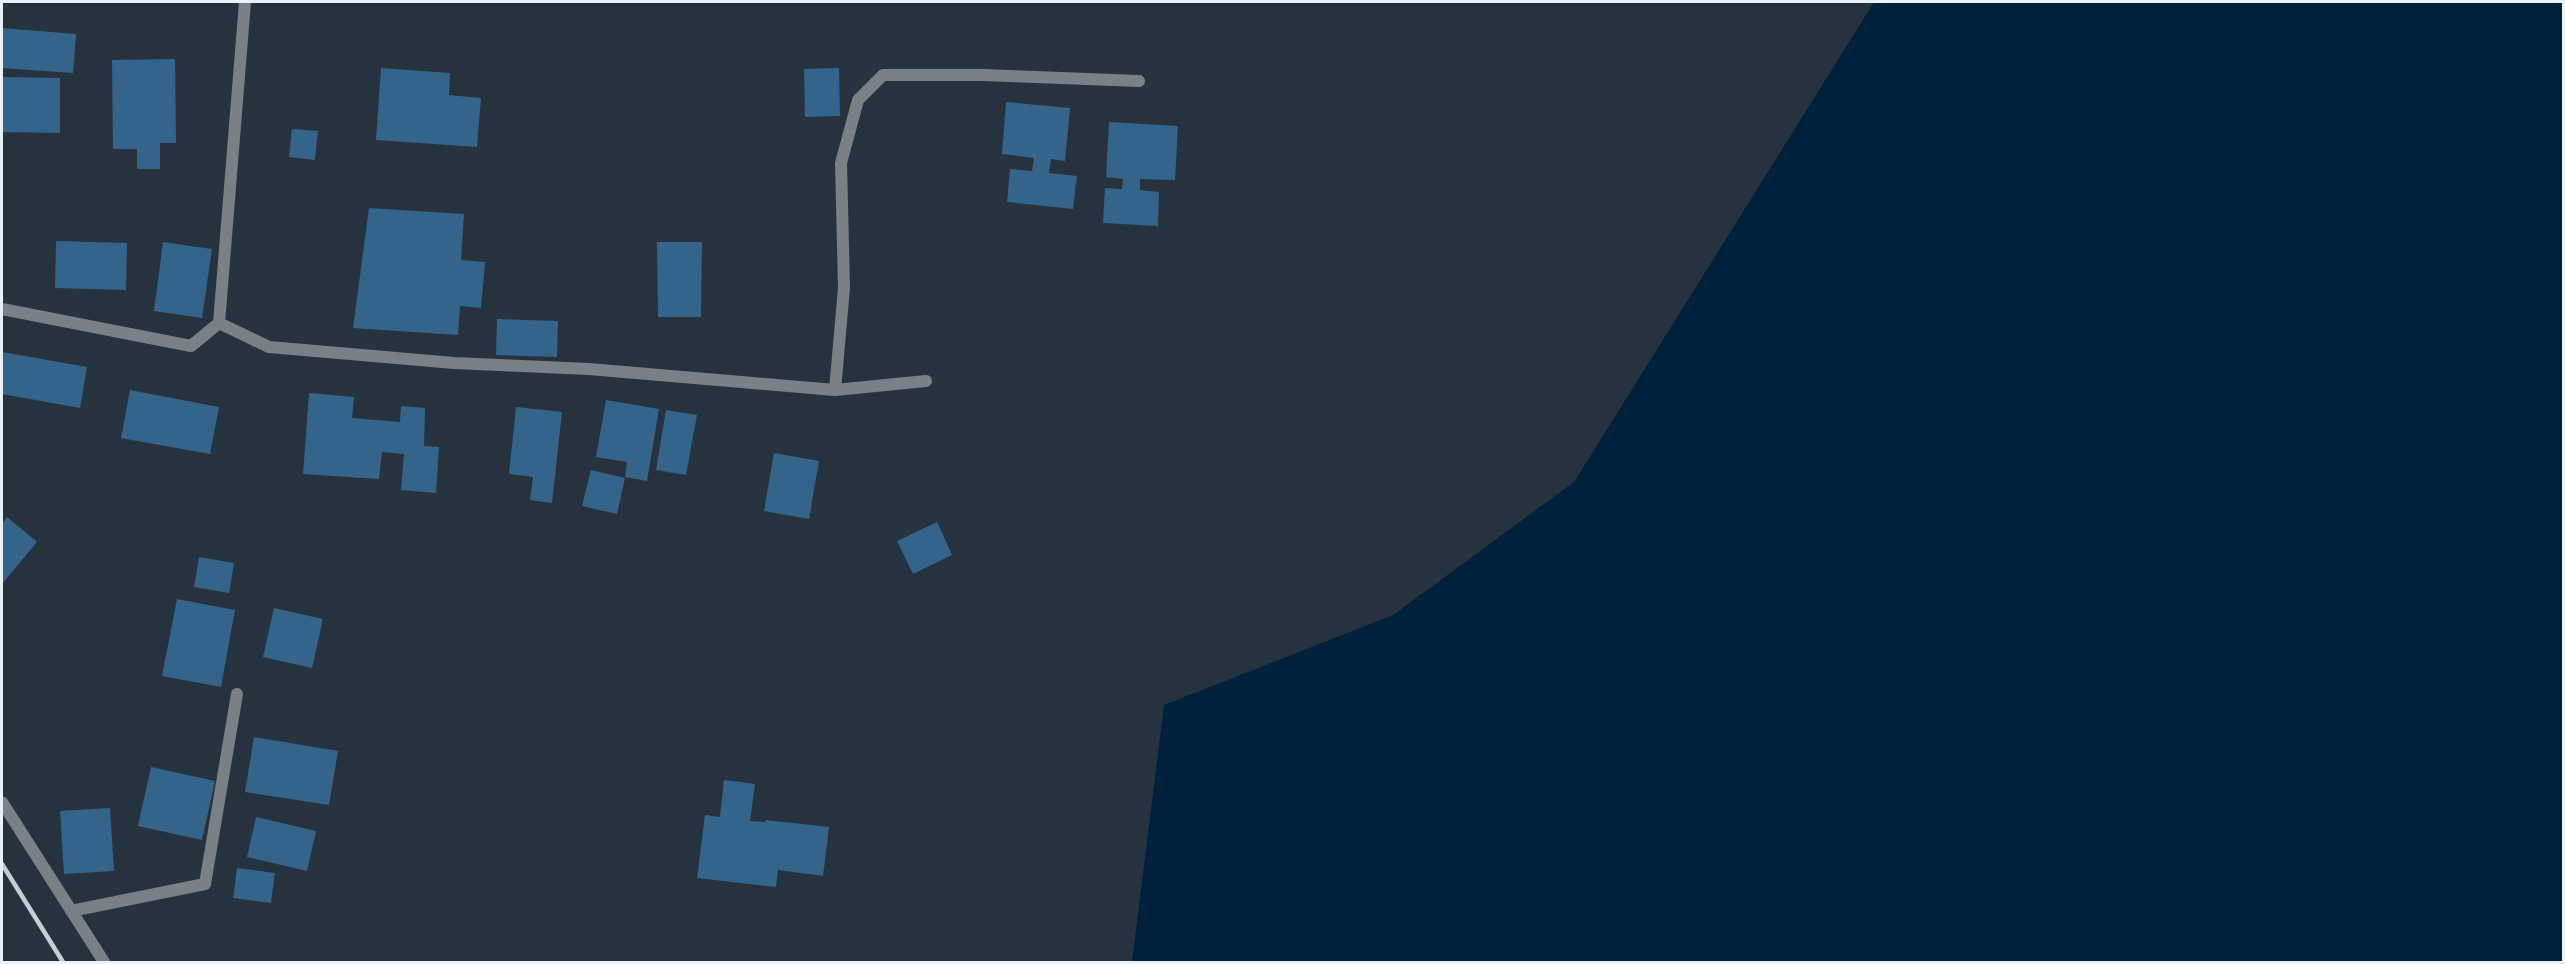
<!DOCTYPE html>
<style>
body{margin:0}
#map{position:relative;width:2565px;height:964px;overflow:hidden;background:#26333e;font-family:"Golos Text",sans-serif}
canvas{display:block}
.frame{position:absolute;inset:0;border:3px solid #e9f1f9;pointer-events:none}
</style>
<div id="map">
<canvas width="2565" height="964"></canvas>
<div class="frame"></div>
</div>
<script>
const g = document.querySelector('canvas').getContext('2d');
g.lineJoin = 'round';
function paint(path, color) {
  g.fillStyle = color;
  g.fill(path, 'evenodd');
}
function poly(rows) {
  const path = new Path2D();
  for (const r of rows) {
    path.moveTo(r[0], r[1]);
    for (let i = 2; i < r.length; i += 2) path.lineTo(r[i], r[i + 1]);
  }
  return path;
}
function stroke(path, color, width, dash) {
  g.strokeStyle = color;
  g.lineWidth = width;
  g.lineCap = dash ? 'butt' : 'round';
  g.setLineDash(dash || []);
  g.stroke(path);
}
const water = poly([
 [1874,2,2563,2,2563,962,1132,962,1164,705,1393,615,1574,482]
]);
const building = poly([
 [2,28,76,34,73,73,2,68],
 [175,59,176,143,160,143,160,169,137,169,137,149,113,149,112,60],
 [381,68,450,73,449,95,481,98,477,147,376,140],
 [839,68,840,116,805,117,804,69],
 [2,77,60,78,60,133,2,132],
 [1006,102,1070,108,1065,161,1051,159,1049,173,1077,176,1073,209,1007,202,1010,169,1032,171,1034,158,1002,154],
 [1109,122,1178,126,1175,180,1140,179,1140,190,1159,192,1158,226,1103,223,1105,188,1122,189,1123,179,1106,177],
 [292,129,318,131,315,160,289,157],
 [369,208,464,214,461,260,485,262,481,308,460,306,458,335,353,328],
 [56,241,127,243,126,290,55,288],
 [163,242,212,249,202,318,154,311],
 [657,242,702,242,701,317,658,317],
 [497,319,558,321,557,357,496,355],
 [2,352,87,367,80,408,2,394],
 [130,390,219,407,210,454,121,438],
 [309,393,354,397,352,418,400,422,401,406,425,408,424,446,439,447,436,493,401,490,404,454,382,452,379,479,303,474],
 [606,400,659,409,647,481,625,477,627,462,596,457],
 [516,407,562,412,552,503,530,500,533,477,509,474],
 [666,410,697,415,686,475,656,470],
 [774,453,819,461,809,519,764,511],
 [591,470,625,478,617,514,582,506],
 [7,517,37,542,2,584,2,524],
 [937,522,952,555,913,574,897,541],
 [199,557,234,563,229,593,194,587],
 [177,599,235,610,221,687,162,676],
 [274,608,323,619,312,668,263,657],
 [254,737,338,751,329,805,245,792],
 [151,767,215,781,202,840,138,826],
 [724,780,755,784,750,821,765,822,766,820,829,827,823,876,778,870,776,887,697,878,705,815,720,817],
 [110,808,114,871,64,874,60,811],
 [256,817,316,831,307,871,247,857],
 [237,868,275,873,271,903,233,898]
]);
const minor = poly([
 [2,309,191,346,219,323,245,2],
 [219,323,269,347,454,363,589,369,835,390,926,381],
 [835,390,844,288,841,163,858,100,883,75,983,75,1139,81],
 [2,802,104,962],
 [71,911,205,884,237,694]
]);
const rail = poly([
 [2,864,63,962]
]);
paint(water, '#00213b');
paint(building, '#34648a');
stroke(minor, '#798086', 12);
stroke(rail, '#c5ced7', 4.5);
</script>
